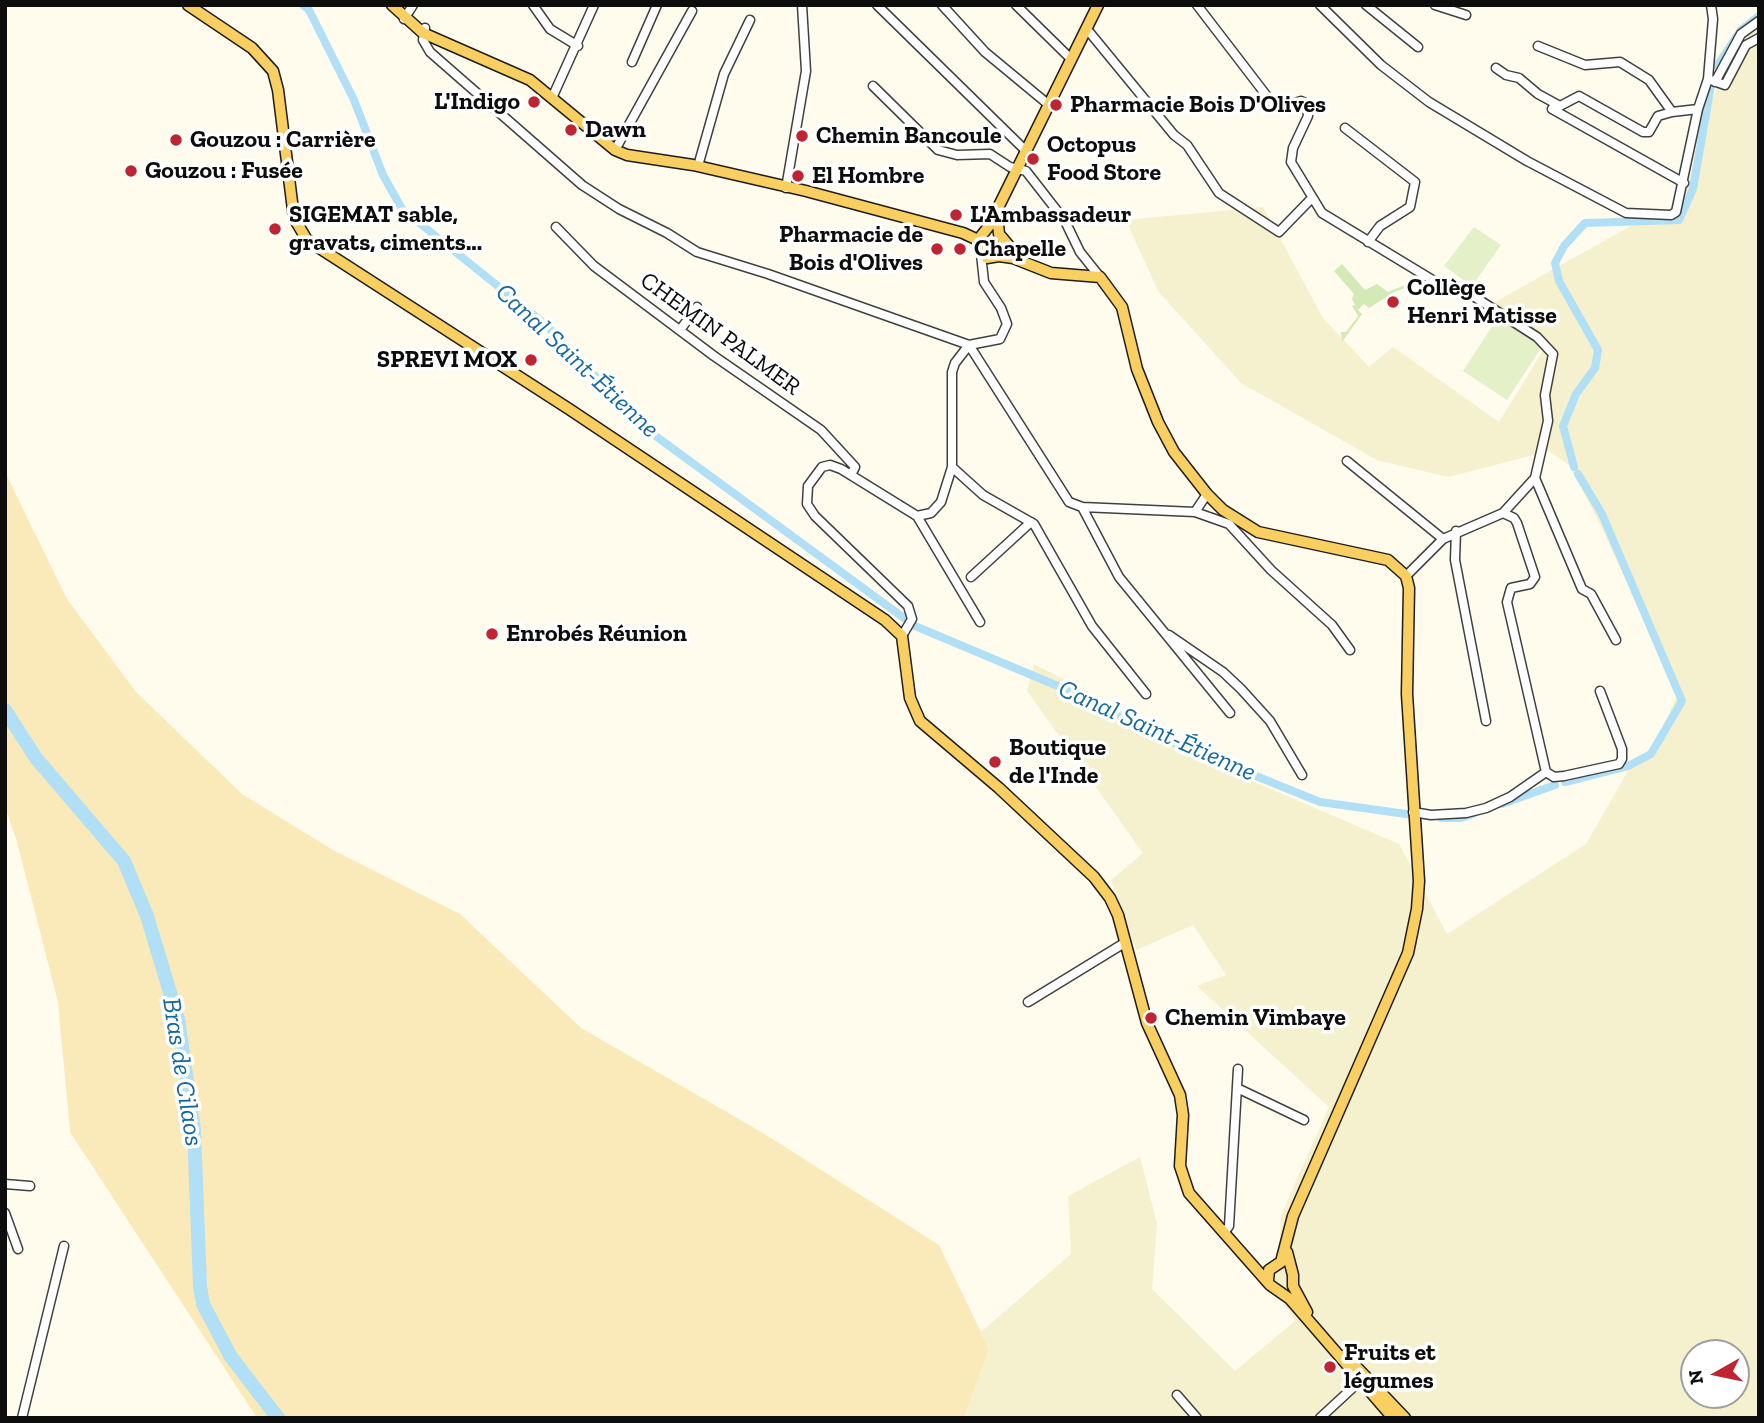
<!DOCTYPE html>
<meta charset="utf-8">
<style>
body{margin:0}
#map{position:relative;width:1764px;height:1423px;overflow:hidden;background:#fffbed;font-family:"Zilla Slab",serif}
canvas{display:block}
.frame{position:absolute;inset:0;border:7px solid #0d0d0d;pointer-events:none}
.north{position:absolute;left:1680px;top:1339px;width:70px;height:70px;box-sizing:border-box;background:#fff;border:2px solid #9e9e9e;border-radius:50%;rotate:261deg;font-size:19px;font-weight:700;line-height:28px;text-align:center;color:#0d0d0d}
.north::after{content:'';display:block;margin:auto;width:24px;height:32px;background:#be2431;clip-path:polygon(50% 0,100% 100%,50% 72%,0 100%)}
</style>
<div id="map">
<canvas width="1764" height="1423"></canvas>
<div class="frame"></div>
<div class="north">N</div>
</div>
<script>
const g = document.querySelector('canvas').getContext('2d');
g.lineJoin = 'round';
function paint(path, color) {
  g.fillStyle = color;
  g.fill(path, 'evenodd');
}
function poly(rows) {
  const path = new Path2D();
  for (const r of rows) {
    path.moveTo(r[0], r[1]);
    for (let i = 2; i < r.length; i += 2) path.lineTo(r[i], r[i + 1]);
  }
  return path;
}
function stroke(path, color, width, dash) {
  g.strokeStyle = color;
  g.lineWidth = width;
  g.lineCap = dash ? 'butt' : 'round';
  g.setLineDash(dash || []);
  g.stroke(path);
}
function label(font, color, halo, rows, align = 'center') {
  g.font = font + ' "Zilla Slab",serif';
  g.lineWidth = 7;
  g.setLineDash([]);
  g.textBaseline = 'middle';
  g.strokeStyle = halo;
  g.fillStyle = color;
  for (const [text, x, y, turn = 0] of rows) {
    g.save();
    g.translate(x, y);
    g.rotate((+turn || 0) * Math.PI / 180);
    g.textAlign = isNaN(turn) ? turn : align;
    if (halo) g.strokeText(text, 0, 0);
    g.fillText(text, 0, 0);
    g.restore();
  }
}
const farmland = poly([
 [1759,27,1759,1418,964,1418,989,1349,981,1332,1071,1254,1068,1196,1140,1157,1157,1224,1152,1289,1235,1371,1295,1321,1264,1267,1279,1255,1281,1215,1329,1107,1197,986,1226,975,1193,925,1136,950,1111,880,1143,853,1027,691,1034,664,1092,694,1210,763,1399,844,1447,934,1586,844,1633,762,1654,746,1678,694,1600,524,1569,465,1549,451,1448,477,1377,460,1241,383,1158,291,1126,220,1263,207,1323,318,1369,367,1393,347,1499,422,1546,346,1488,306,1654,213,1678,214,1716,89,1741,35],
 [1694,1353,1736,1353,1736,1395,1694,1395]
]);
const green = poly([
 [1342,264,1365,290,1377,284,1388,292,1410,283,1412,279,1422,282,1394,292,1369,308,1364,304,1358,310,1362,314,1342,342,1341,332,1346,332,1358,316,1352,306,1355,305,1352,299,1354,294,1334,271]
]);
const sand = poly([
 [5,472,67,599,136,692,242,794,333,850,460,914,581,1028,763,1133,939,1245,989,1349,964,1418,257,1418,70,1132,58,1002,17,842,5,807]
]);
const pitch = poly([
 [1474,227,1501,245,1472,286,1444,266],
 [1499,316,1543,345,1507,400,1463,371]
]);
const canal = poly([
 [303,5,309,10,354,100,383,175,402,209,545,324,646,429,904,618],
 [1717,66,1741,30,1759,16],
 [1574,467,1563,426,1576,394,1595,368,1598,350,1559,281,1555,263,1564,246,1585,223,1679,220,1693,189,1711,85],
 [915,626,1072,692,1150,733,1320,802,1406,814],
 [1565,782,1628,766,1651,754,1682,701,1602,514,1578,474],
 [1502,804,1555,785],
 [1441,818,1461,818,1473,814]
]);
const river = poly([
 [5,710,36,758,124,861,147,916,178,1019,194,1130,200,1286,203,1304,231,1357,278,1418]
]);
const minor = poly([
 [533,5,550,29,578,46],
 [877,5,1026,151],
 [942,5,985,52,1049,105],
 [1016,5,1071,59],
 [1197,5,1273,104,1282,107,1301,101,1307,104,1308,116,1293,148,1291,162,1322,213,1444,287,1470,294,1537,337,1553,354,1545,395,1548,421,1535,478,1503,513,1443,539,1406,576],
 [1320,5,1381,65,1429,102,1527,161,1626,213,1671,215,1676,212,1698,109],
 [1366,5,1418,47],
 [1435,5,1466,15],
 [404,19,413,5],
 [425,28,423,40,430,52,582,185,619,209,667,233,697,252,768,274,969,345,1069,502,1082,507,1195,512,1207,494],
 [1086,28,1174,135,1187,145,1219,193,1279,232,1311,199],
 [1538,46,1585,65,1620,62,1649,80,1672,112,1698,109,1708,79,1713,19,1711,5],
 [632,62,657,5],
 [1496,68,1506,75,1519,78,1538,94,1560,106,1579,96,1643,132,1649,132,1658,116,1672,112],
 [1708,79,1725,85,1746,45,1759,38],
 [1715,82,1741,34,1759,21],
 [873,86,938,150,957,155,990,154,1010,167,1026,171,1065,221,1080,252,1100,277],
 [552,98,594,5],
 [1552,109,1684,183],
 [1345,128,1415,182,1410,207,1380,226,1368,242],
 [615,150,692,11],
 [698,166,724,74,750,20],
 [786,188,806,71,802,5],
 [556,227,594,266,714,356,821,430,855,467,851,475],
 [680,330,697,307],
 [1347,461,1443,539],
 [952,467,983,495,1034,524,1092,626,1146,694],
 [1535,478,1582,589,1591,594,1616,640],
 [1082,507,1119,577,1230,713],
 [1195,512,1229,524,1271,570,1332,625,1350,650],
 [1503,513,1514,518,1517,523,1535,577,1530,584,1511,588,1507,602,1546,772],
 [917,516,980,622],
 [1456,531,1455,560,1486,721],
 [971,577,1031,522],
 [1169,635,1223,672,1241,689,1270,721,1302,775],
 [902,636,912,619,908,606,815,516,807,504,808,486,822,467,830,465,841,469,917,516,931,513,941,502,952,467,952,372,955,363,969,345,1000,339,1007,324,1001,308,984,282,981,254],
 [1546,772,1554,777,1564,776,1619,764,1622,759,1622,749,1600,691],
 [1413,812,1431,815,1466,813,1486,808,1510,797,1546,772],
 [1028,1002,1126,942],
 [1237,1088,1304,1120],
 [5,1184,30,1186],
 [5,1213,18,1249],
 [1224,1233,1229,1226,1238,1069],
 [1177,1395,1197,1418],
 [22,1418,64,1246],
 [1320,1418,1360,1381]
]);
const major = poly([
 [188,5,252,48,273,71,278,90,294,218,307,240,569,409,885,620,902,636,910,698,920,721,999,788,1094,877,1110,898,1118,915,1147,1023,1180,1095,1183,1115,1180,1166,1189,1193,1270,1285,1290,1299,1393,1418],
 [392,5,423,33,530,80,615,150,627,155,693,165,806,191,963,233,978,240],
 [1098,5,989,226,978,240,979,251,987,258,999,256,1013,258,1051,273,1100,277,1122,307,1137,369,1158,422,1174,452,1207,494,1223,510,1258,532,1388,560,1406,576,1409,588,1407,694,1419,881,1417,909,1408,953,1293,1216,1281,1262,1269,1270,1268,1280],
 [997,213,999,234,1020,259],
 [1287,1252,1293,1275,1293,1286,1307,1312],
 [1345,1355,1405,1418]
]);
const markers = [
 [534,102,7,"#be2431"],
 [1056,105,7,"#be2431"],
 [571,130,7,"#be2431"],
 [802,136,7,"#be2431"],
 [176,140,7,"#be2431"],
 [1033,159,7,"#be2431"],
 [131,171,7,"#be2431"],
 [798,176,7,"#be2431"],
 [956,215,7,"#be2431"],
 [275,229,7,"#be2431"],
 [937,249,7,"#be2431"],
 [960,249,7,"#be2431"],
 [1393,302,7,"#be2431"],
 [531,360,7,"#be2431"],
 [492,634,7,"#be2431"],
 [995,762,7,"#be2431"],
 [1151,1018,7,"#be2431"],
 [1330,1367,7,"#be2431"]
];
const poiNames = [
 ["L'Indigo",520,102,"right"],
 ["Pharmacie Bois D'Olives",1070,105],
 ["Dawn",585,130],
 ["Chemin Bancoule",816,136],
 ["Gouzou : Carrière",190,140],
 ["Octopus",1047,145],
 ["Food Store",1047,173],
 ["Gouzou : Fusée",145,171],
 ["El Hombre",812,176],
 ["SIGEMAT sable,",289,215],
 ["gravats, ciments...",289,243],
 ["L'Ambassadeur",970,215],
 ["Pharmacie de",923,235,"right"],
 ["Bois d'Olives",923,263,"right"],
 ["Chapelle",974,249],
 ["Collège",1407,288],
 ["Henri Matisse",1407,316],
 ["SPREVI MOX",517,360,"right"],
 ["Enrobés Réunion",506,634],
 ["Boutique",1009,748],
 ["de l'Inde",1009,776],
 ["Chemin Vimbaye",1165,1018],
 ["Fruits et",1344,1353],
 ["légumes",1344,1381]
];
const streetNames = [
 ["CHEMIN PALMER",720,334,36]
];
const waterNames = [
 ["Canal Saint-Étienne",577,361,43],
 ["Canal Saint-Étienne",1157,731,24],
 ["Bras de Cilaos",182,1072,81]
];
paint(farmland, '#f5f0cd');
paint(green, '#d3e9b6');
paint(sand, '#fbeab9');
paint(pitch, '#e4f0c8');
stroke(canal, '#b1dff6', 8);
stroke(river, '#b1dff6', 14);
stroke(minor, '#404040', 11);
stroke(major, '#1e1e1e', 13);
stroke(minor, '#fff', 8);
stroke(major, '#f9cf62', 10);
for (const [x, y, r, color] of markers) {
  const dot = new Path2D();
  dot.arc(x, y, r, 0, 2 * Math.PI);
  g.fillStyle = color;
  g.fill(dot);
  stroke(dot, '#fff', 2.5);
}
label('bold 24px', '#0d0d0d', '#fff', poiNames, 'left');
label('24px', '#0d0d0d', '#fff', streetNames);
label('italic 26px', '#15689f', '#fff', waterNames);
</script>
